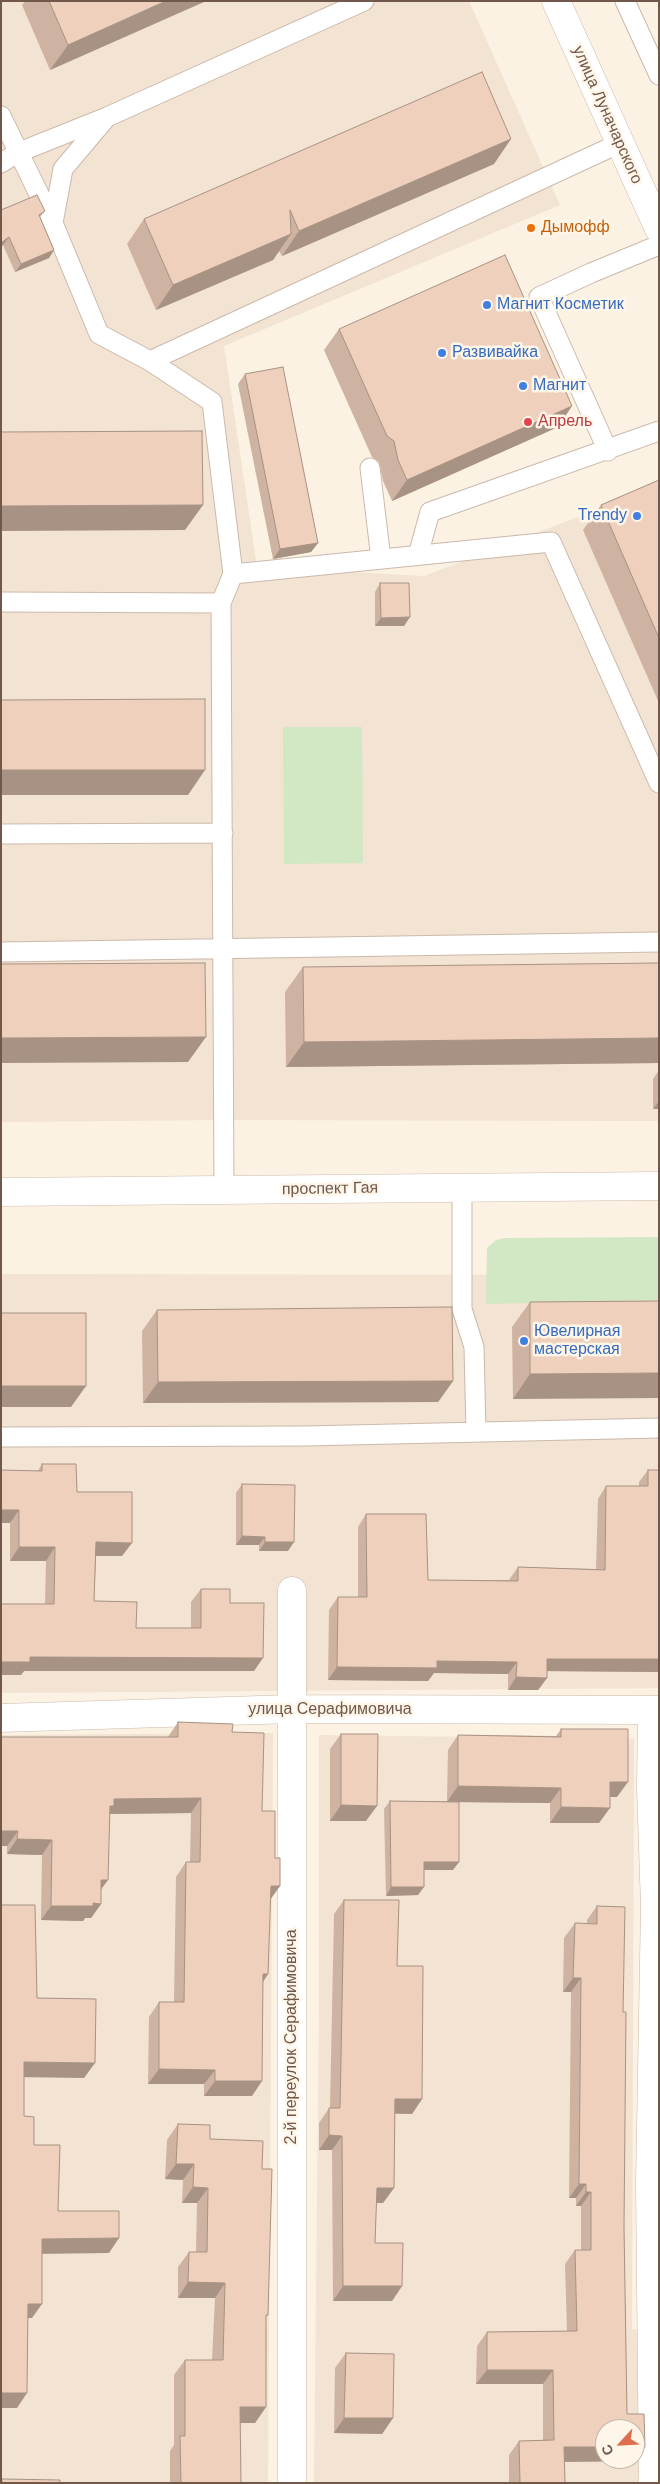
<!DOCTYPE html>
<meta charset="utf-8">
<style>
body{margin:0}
#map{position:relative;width:660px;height:2484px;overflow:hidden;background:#fbf2e3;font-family:Arial,sans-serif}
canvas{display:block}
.frame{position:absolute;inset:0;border:2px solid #71584b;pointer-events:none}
.north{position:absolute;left:595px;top:2419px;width:50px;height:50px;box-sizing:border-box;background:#fef6e9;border:1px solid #c6b7aa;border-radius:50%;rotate:245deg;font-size:14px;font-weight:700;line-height:20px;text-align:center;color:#71584b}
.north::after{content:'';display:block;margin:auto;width:18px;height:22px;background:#df6e4f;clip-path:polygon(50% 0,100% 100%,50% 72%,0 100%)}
</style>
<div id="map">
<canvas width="660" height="2484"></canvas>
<div class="frame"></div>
<div class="north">С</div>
</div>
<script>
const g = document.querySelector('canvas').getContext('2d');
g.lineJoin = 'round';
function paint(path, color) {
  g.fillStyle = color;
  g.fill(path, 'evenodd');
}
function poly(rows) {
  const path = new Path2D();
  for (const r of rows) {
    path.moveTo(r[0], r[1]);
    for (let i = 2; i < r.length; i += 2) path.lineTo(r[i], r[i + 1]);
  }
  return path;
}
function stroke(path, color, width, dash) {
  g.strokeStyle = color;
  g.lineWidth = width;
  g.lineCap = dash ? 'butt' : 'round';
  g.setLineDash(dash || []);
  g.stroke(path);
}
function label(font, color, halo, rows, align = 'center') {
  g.font = font + ' Arial,sans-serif';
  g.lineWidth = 5;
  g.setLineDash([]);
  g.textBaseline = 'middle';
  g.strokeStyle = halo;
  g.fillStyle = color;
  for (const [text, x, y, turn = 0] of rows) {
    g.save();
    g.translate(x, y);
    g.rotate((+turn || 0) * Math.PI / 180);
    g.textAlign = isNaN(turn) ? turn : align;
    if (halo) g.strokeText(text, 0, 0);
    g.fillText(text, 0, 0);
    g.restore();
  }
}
const residential = poly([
 [1,1,469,1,560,205,224,346,257,567,424,576,659,486,659,1121,223,1120,1,1122],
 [1,1274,659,1275,659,1688,1,1693],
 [273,1733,268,2483,1,2483,1,1735],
 [319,1735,634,1739,632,2329,641,2330,638,2483,314,2483,319,2011],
 [605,2429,635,2429,635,2459,605,2459]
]);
const green = poly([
 [283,727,362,727,363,863,284,864],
 [659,1237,659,1300,486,1304,487,1248,496,1240,505,1238]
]);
const lane = poly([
 [625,1,659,75],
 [1,116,53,223,99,334,150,361,212,402,233,574,551,542,659,783],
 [1,163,17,153,107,117,364,1],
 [53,223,63,169,106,118],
 [150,361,620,143],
 [608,451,539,297,591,273,659,245],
 [370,468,381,559],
 [418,555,430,512,659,431],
 [1,602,221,603],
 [1,834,223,833],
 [1,952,659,942],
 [462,1188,462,1309,474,1347,476,1432],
 [224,1190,221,603,233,574],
 [1,1437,305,1436,659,1428]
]);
const street = poly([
 [292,1591,292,2483],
 [652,1710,651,1788,655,1906,650,2183,653,2483],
 [1,1718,293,1709,659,1710]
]);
const secondary = poly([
 [556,1,659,229],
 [1,1192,659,1186]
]);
const wall = poly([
 [25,1,206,1,50,70,22,5],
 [494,164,282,256,279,251,273,260,156,310,127,244,144,219],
 [1,210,45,211,40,217,54,250,49,258,15,272,3,245,1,247],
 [339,329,558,427,392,501,383,481,379,462,372,457,324,350],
 [245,374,318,543,311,552,273,559,238,384],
 [659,480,659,703,583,530,601,505],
 [380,583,404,626,375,626,375,592],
 [303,967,659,1038,659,1062,658,1063,286,1067,285,992],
 [659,1070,659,1109,653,1109,653,1079],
 [659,1301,513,1399,512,1327,530,1302],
 [157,1310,453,1381,438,1402,143,1403,142,1331],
 [42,1464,77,1492,122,1556,96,1556,94,1601,136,1628,191,1628,191,1602,201,1589,230,1603,254,1671,24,1671,21,1675,1,1675,1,1604,45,1604,46,1561,10,1561,10,1523,38,1471],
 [648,1470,659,1672,547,1671,547,1678,538,1690,508,1690,508,1674,434,1673,428,1681,328,1680,329,1610,338,1597,358,1597,358,1527,366,1514,428,1580,509,1580,518,1567,596,1569,598,1499,606,1486,639,1486,639,1482],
 [242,1484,288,1551,259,1551,259,1545,236,1545,236,1493],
 [178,1722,232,1732,262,1811,275,1858,280,1886,270,1900,268,1974,263,1982,252,2096,204,2096,204,2084,148,2084,149,2017,159,2002,174,2002,176,1877,186,1862,190,1862,191,1813,110,1814,101,1889,101,1904,91,1918,85,1918,83,1921,41,1920,42,1855,7,1854,7,1846,1,1846,1,1737,168,1737],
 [561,1729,617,1797,610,1797,599,1823,550,1823,550,1803,459,1802,453,1870,424,1870,418,1895,386,1896,384,1809,390,1801,447,1801,448,1750,458,1735,556,1736],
 [341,1734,366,1821,330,1821,330,1749],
 [344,1900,397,1966,422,2099,412,2114,395,2114,394,2188,383,2203,376,2203,375,2243,402,2286,392,2301,333,2301,332,2150,319,2150,319,2123,329,2108,330,2108,334,1914],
 [597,1906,623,2012,624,2227,627,2414,645,2447,635,2461,564,2462,565,2483,509,2483,509,2455,519,2441,543,2440,543,2384,476,2384,477,2346,487,2332,567,2331,565,2264,575,2250,581,2250,581,2206,576,2206,576,2198,569,2198,571,1992,563,1992,564,1938,575,1923,587,1924,587,1920],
 [178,2124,210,2139,262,2169,268,2315,266,2317,266,2407,255,2423,240,2423,241,2483,170,2483,170,2451,174,2445,174,2375,185,2360,212,2360,215,2298,178,2298,178,2267,189,2252,196,2252,197,2203,182,2203,183,2180,165,2179,167,2140],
 [346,2353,393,2418,382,2434,334,2433,335,2368]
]);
const shadedWall = poly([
 [166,1,206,1,50,70,68,45],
 [511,139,494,164,282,256,299,231],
 [291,234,273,260,156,310,173,285],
 [9,237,3,245,1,247,1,243],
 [54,250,49,258,15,272,21,264],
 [572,406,558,427,392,501,407,480],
 [203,505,185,530,1,531,1,506],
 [318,543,311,552,273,559,280,549],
 [410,617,404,626,375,626,381,618],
 [1,770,205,770,188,795,1,795],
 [206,1037,188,1062,1,1063,1,1038],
 [659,1038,659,1062,658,1063,286,1067,304,1042],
 [659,1101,659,1109,653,1109],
 [659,1373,659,1398,513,1399,530,1374],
 [453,1381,438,1402,143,1403,158,1382],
 [1,1386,86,1386,71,1407,1,1407],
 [1,1510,19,1510,10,1523,1,1523],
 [242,1536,265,1537,259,1545,236,1545],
 [96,1542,132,1543,122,1556,87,1556],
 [265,1542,294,1542,288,1551,259,1551],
 [19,1547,55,1547,46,1561,10,1561],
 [30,1657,263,1658,254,1671,24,1671,21,1675,1,1675,1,1662],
 [547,1659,659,1659,659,1672,538,1671],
 [437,1661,517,1662,508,1674,434,1673,428,1681,328,1680,337,1667],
 [516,1677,547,1678,538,1690,508,1690],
 [610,1782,628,1782,617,1797,599,1797],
 [458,1786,561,1788,550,1803,447,1802],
 [201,1798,191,1813,109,1814,100,1821,114,1799],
 [341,1805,377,1806,366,1821,330,1821],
 [561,1807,610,1808,599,1823,550,1823],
 [1,1831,18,1831,7,1846,1,1846],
 [17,1839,52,1840,42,1855,7,1854],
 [424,1862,459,1862,453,1870,418,1870],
 [101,1880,108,1880,97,1895],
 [271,1886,280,1886,269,1901],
 [391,1887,424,1887,418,1895,386,1896],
 [93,1903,101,1904,91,1918,85,1918,83,1921,41,1920,51,1906],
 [263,1974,268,1974,258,1989],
 [573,1978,581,1978,571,1992,563,1992],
 [24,2062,95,2063,84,2078,14,2077],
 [159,2069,215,2070,204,2084,148,2084],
 [215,2081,262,2081,252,2096,204,2096],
 [395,2099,422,2099,412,2114,385,2113],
 [329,2135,342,2136,332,2150,319,2150],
 [176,2164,194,2164,183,2180,165,2179],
 [579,2184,586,2184,576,2198,569,2198],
 [193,2187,208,2188,197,2203,182,2203],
 [377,2188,394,2188,383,2203,367,2203],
 [586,2192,591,2192,581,2206,576,2206],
 [119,2238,109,2253,31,2254,42,2239],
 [188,2282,225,2283,215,2298,178,2298],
 [343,2286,402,2286,392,2301,333,2301],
 [28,2304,42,2304,32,2318,18,2318],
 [487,2370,553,2370,543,2384,476,2384],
 [1,2393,27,2393,17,2408,1,2408],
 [240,2407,266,2407,255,2423,229,2423],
 [344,2418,393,2418,382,2434,334,2433],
 [564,2447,605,2447,605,2459,635,2459,635,2447,645,2447,635,2461,554,2462]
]);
const building = poly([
 [49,1,166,1,68,45,49,1],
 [482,72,511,139,299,231,290,210,291,234,173,285,144,219,482,72],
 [37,195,45,211,39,215,54,250,21,264,9,237,1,243,1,210,37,195],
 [505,255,572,406,407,480,398,460,394,441,387,436,339,329,505,255],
 [283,367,318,543,280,549,245,374,283,367],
 [202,431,203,505,1,506,1,432,202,431],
 [659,480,659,638,601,505,659,480],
 [380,583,409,583,410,617,381,618,380,583],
 [205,699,205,770,1,770,1,700,205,699],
 [205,963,206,1037,1,1038,1,964,205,963],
 [659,963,659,1038,304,1042,303,967,659,963],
 [659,1301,659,1373,530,1374,530,1302,659,1301],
 [452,1307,453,1381,158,1382,157,1310,452,1307],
 [1,1313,86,1313,86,1386,1,1386,1,1313],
 [42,1464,76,1464,77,1492,132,1492,132,1543,96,1542,94,1601,137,1602,136,1628,201,1628,201,1589,230,1589,230,1603,264,1603,263,1658,30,1657,30,1662,1,1662,1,1604,54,1604,55,1547,19,1547,19,1510,1,1510,1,1470,42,1471,42,1464],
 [648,1470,659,1470,659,1659,547,1659,547,1678,516,1677,517,1662,437,1661,437,1668,337,1667,338,1597,367,1597,366,1514,426,1514,428,1580,518,1581,518,1567,605,1570,606,1486,648,1486,648,1470],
 [242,1484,295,1485,294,1542,265,1542,265,1537,242,1536,242,1484],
 [178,1722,233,1724,232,1732,264,1733,262,1811,275,1811,275,1858,280,1858,280,1886,271,1886,268,1974,263,1974,262,2081,215,2081,215,2070,159,2069,159,2002,184,2002,186,1862,200,1862,201,1798,114,1799,114,1806,110,1806,108,1880,101,1880,101,1904,93,1903,93,1906,51,1906,52,1840,17,1839,18,1831,1,1831,1,1737,178,1737,178,1722],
 [561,1729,628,1729,628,1782,610,1782,610,1808,561,1807,561,1788,458,1786,458,1735,561,1737,561,1729],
 [341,1734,378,1734,377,1806,341,1805,341,1734],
 [390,1801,459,1802,459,1862,424,1862,424,1887,391,1887,390,1801],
 [344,1900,399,1900,397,1966,423,1966,422,2099,395,2099,394,2188,377,2188,375,2243,403,2243,402,2286,343,2286,342,2136,329,2135,329,2108,340,2108,344,1900],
 [1,1905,35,1905,37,1998,96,1999,95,2063,24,2062,24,2116,34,2117,34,2145,60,2145,58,2211,119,2211,119,2238,42,2239,42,2304,28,2304,27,2393,1,2393,1,1905],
 [597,1906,625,1907,623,2012,626,2012,624,2227,627,2414,644,2414,645,2447,635,2447,635,2429,605,2429,605,2447,564,2447,565,2483,520,2483,519,2441,554,2440,553,2370,487,2370,487,2332,577,2331,575,2250,591,2250,591,2192,586,2192,586,2184,579,2184,581,1978,573,1978,575,1923,597,1924,597,1906],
 [178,2124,210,2125,210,2139,263,2141,262,2169,272,2169,268,2315,266,2315,266,2407,240,2407,241,2483,181,2483,180,2436,185,2436,185,2360,223,2360,225,2283,188,2282,189,2252,207,2252,208,2188,193,2187,194,2164,176,2164,178,2124],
 [346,2353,394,2354,393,2418,344,2418,346,2353],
 [2,2479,60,2480,60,2483,2,2483,2,2479]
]);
const markers = [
 [531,228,5,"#e8710a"],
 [487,305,5,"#3f7fe0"],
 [442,353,5,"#3f7fe0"],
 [523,386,5,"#3f7fe0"],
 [528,422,5,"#e0444e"],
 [637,516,5,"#3f7fe0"],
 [524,1341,5,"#3f7fe0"]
];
const streetNames = [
 ["улица Луначарского",607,115,66],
 ["проспект Гая",330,1189,-1],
 ["улица Серафимовича",330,1710],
 ["2-й переулок Серафимовича",292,2037,-90]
];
const foodNames = [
 ["Дымофф",541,228]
];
const shopNames = [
 ["Магнит Косметик",497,305],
 ["Развивайка",452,353],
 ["Магнит",533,386],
 ["Trendy",627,516,"right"],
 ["Ювелирная",534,1332],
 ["мастерская",534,1350]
];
const healthNames = [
 ["Апрель",538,422]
];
paint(residential, '#f2e3d2');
paint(green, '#d2e7c3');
stroke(lane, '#cbb9ab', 21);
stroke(street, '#cbb9ab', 29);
stroke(secondary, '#d0bbab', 29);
stroke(lane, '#fff', 19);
stroke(street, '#fff', 28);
stroke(secondary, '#fff', 28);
paint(wall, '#ceb3a2');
paint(shadedWall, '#a79284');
paint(building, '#efd0bc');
stroke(building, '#a79284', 1);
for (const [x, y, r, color] of markers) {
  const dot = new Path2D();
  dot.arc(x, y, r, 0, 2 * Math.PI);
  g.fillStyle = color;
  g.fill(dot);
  stroke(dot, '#fef6e9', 2);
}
label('16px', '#71584b', '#fef6e9', streetNames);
label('16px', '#c56008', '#fef6e9', foodNames, 'left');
label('16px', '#366cbe', '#fef6e9', shopNames, 'left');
label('16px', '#be3a42', '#fef6e9', healthNames, 'left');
</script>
